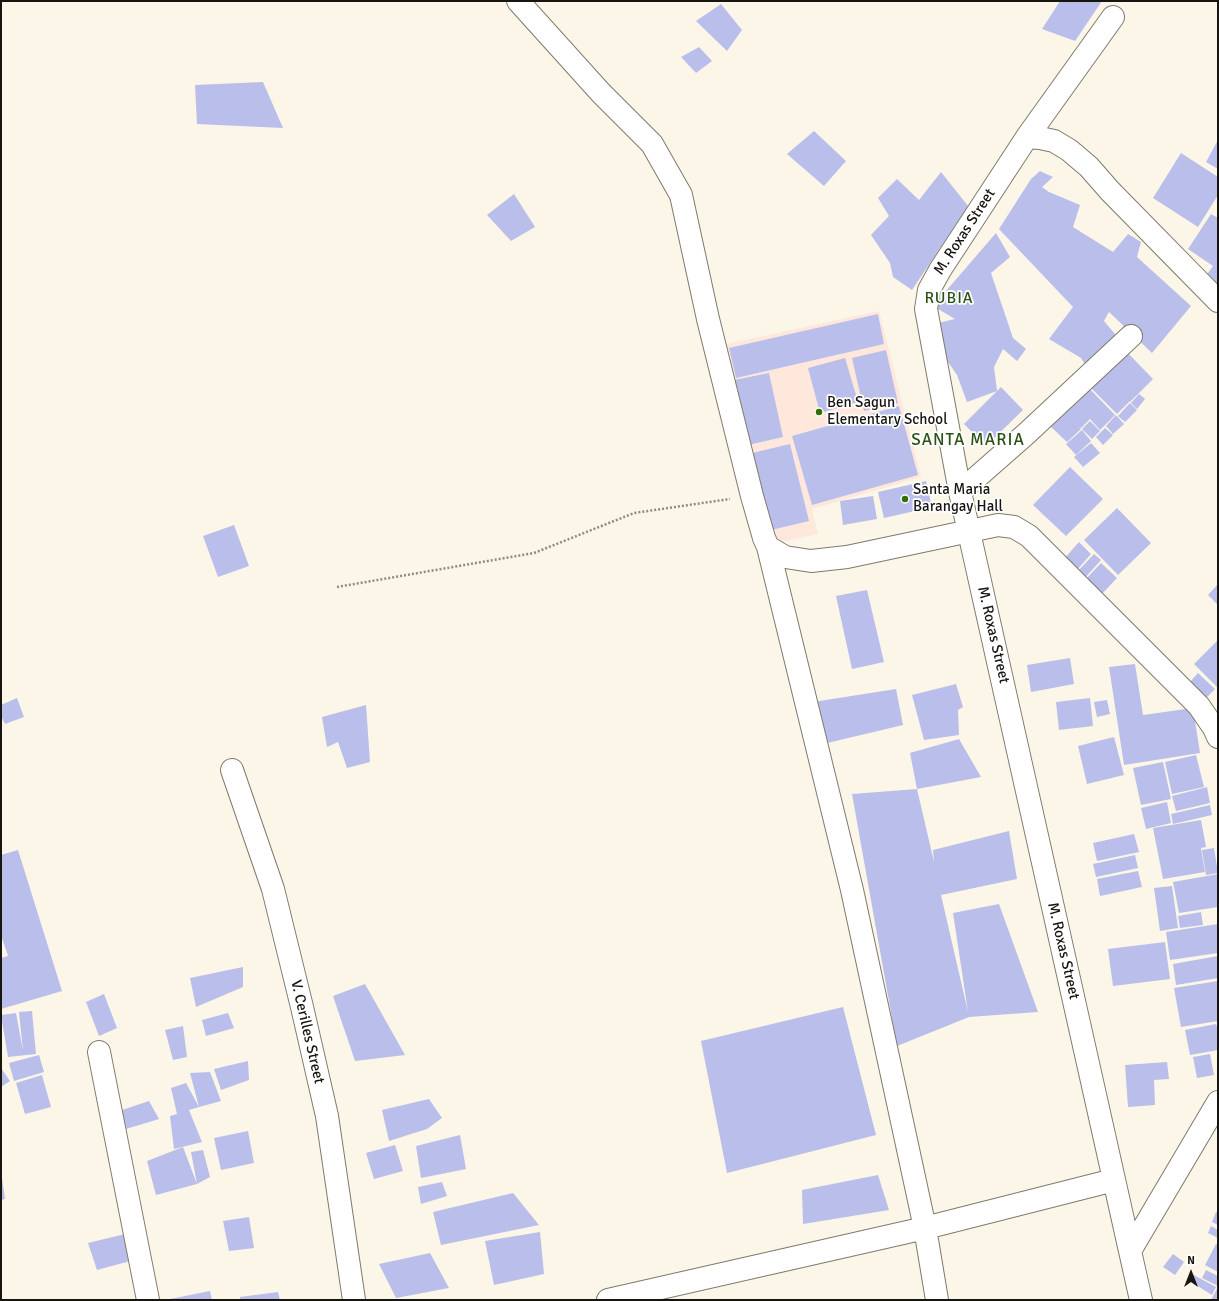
<!DOCTYPE html>
<style>
body{margin:0}
#map{position:relative;width:1219px;height:1301px;overflow:hidden;background:#fbf6e7;font-family:Signika,sans-serif}
canvas{display:block}
.frame{position:absolute;inset:0;border:2px solid #171510;pointer-events:none}
.north{position:absolute;left:1171px;top:1253px;width:40px;height:40px;-webkit-text-stroke:3px #fff;paint-order:stroke;rotate:0deg;font-size:11px;font-weight:700;line-height:16px;text-align:center;color:#171510}
.north::after{content:'';display:block;margin:auto;width:14px;height:18px;background:#171510;clip-path:polygon(50% 0,100% 100%,50% 72%,0 100%)}
</style>
<div id="map">
<canvas width="1219" height="1301"></canvas>
<div class="frame"></div>
<div class="north">N</div>
</div>
<script>
const g = document.querySelector('canvas').getContext('2d');
g.lineJoin = 'round';
function paint(path, color) {
  g.fillStyle = color;
  g.fill(path, 'evenodd');
}
function poly(rows) {
  const path = new Path2D();
  for (const r of rows) {
    path.moveTo(r[0], r[1]);
    for (let i = 2; i < r.length; i += 2) path.lineTo(r[i], r[i + 1]);
  }
  return path;
}
function stroke(path, color, width, dash) {
  g.strokeStyle = color;
  g.lineWidth = width;
  g.lineCap = dash ? 'butt' : 'round';
  g.setLineDash(dash || []);
  g.stroke(path);
}
function label(font, color, halo, rows, align = 'center') {
  g.font = font + ' Signika,sans-serif';
  g.lineWidth = 3.5;
  g.setLineDash([]);
  g.textBaseline = 'middle';
  g.strokeStyle = halo;
  g.fillStyle = color;
  for (const [text, x, y, turn = 0] of rows) {
    g.save();
    g.translate(x, y);
    g.rotate((+turn || 0) * Math.PI / 180);
    g.textAlign = isNaN(turn) ? turn : align;
    if (halo) g.strokeText(text, 0, 0);
    g.fillText(text, 0, 0);
    g.restore();
  }
}
const education = poly([
 [879,311,921,477,812,509,818,534,768,545,718,346]
]);
const building = poly([
 [1060,1,1102,1,1075,41,1042,29],
 [721,4,742,30,727,51,696,21],
 [699,47,712,61,696,73,681,57],
 [263,82,283,128,197,124,195,85],
 [814,131,846,161,824,186,787,154],
 [1218,140,1218,169,1206,162],
 [1181,153,1218,177,1218,195,1198,227,1153,198],
 [1040,171,1053,177,1042,187,1049,192,1080,205,1073,227,1113,252,1128,234,1141,242,1137,257,1191,306,1152,353,1109,312,1104,321,1121,341,1087,367,1081,358,1049,339,1073,307,999,229,1031,179],
 [941,172,968,206,912,290,893,277,890,263,871,235,889,216,878,198,897,179,919,200],
 [514,194,535,227,511,241,487,215],
 [1211,214,1218,218,1218,285,1205,277,1213,266,1188,249],
 [996,233,1010,257,991,273,1013,338,1026,349,1017,361,1003,349,994,367,997,391,967,402,957,375,948,362,938,323,955,319,933,306],
 [878,314,884,344,736,378,729,348],
 [886,350,898,403,864,411,852,358],
 [1125,350,1153,379,1130,402,1128,401,1129,402,1117,414,1089,386],
 [845,358,858,402,820,413,808,368],
 [769,373,783,437,748,445,734,380],
 [1087,386,1115,415,1100,430,1090,419,1081,428,1079,427,1081,429,1067,442,1048,424],
 [1001,387,1023,410,986,446,964,424],
 [1139,394,1145,399,1137,409,1131,403],
 [1130,403,1137,410,1125,422,1118,416],
 [899,406,918,475,812,505,792,436],
 [1116,415,1124,424,1113,434,1106,426],
 [1090,421,1100,431,1092,439,1082,429],
 [1105,428,1113,435,1103,445,1096,437],
 [1082,430,1091,441,1076,455,1066,444],
 [1091,443,1100,453,1083,467,1074,457],
 [790,444,809,521,767,531,748,454],
 [1070,467,1103,499,1066,536,1033,505],
 [926,481,932,507,884,518,878,492],
 [873,496,877,519,843,525,840,501],
 [1117,508,1151,543,1118,575,1084,540],
 [234,525,249,566,218,577,203,536],
 [1079,542,1091,554,1076,571,1063,560],
 [1094,554,1101,560,1084,579,1077,572],
 [1101,563,1117,578,1101,595,1085,580],
 [1218,584,1218,605,1208,595],
 [867,590,884,662,852,669,836,596],
 [1218,640,1218,688,1194,664],
 [1070,658,1074,684,1031,692,1027,665],
 [1135,664,1143,715,1193,708,1200,753,1124,765,1109,667],
 [1198,673,1215,689,1206,698,1190,682],
 [956,684,963,707,958,710,959,735,924,740,912,695],
 [896,689,903,725,823,744,813,702],
 [17,698,24,717,5,724,1,716,1,705],
 [1090,698,1093,726,1059,730,1056,702],
 [1107,700,1110,714,1097,717,1094,702],
 [366,705,370,762,347,768,338,742,327,747,322,717],
 [1114,737,1124,775,1087,784,1078,746],
 [959,739,981,777,917,789,910,753],
 [1196,755,1204,787,1172,794,1165,762],
 [1163,762,1171,799,1141,805,1133,768],
 [1207,787,1210,803,1176,811,1172,796],
 [917,789,934,862,933,850,1009,831,1017,879,941,895,968,1012,953,913,999,904,1038,1012,969,1017,897,1046,852,794],
 [1167,802,1171,823,1146,829,1141,808],
 [1210,805,1212,815,1173,824,1171,814],
 [1201,820,1206,847,1201,848,1205,872,1163,879,1153,828],
 [1134,834,1139,852,1097,861,1093,843],
 [1214,848,1218,873,1206,875,1202,850],
 [18,850,62,991,1,1009,1,958,8,956,1,935,1,855],
 [1135,855,1138,868,1096,877,1093,864],
 [1138,871,1142,887,1100,896,1097,879],
 [1218,874,1218,907,1179,913,1173,882],
 [1172,886,1178,928,1160,931,1154,888],
 [1201,912,1203,925,1180,928,1178,916],
 [1218,924,1218,953,1170,960,1166,932],
 [1165,942,1170,979,1113,986,1108,949],
 [1218,956,1218,978,1176,985,1173,964],
 [243,967,243,987,196,1007,190,978],
 [1218,981,1218,1021,1181,1027,1174,988],
 [365,984,405,1055,355,1061,333,996],
 [104,994,117,1028,99,1036,86,1002],
 [843,1007,876,1135,727,1173,701,1041],
 [32,1011,36,1054,8,1057,1,1015,16,1013,23,1051,19,1012],
 [228,1013,234,1028,206,1036,202,1020],
 [1216,1024,1218,1031,1218,1050,1190,1055,1185,1030],
 [183,1026,187,1057,173,1060,165,1030],
 [1210,1054,1214,1075,1197,1078,1193,1057],
 [39,1055,44,1072,14,1081,9,1063],
 [248,1061,249,1080,221,1090,214,1069],
 [1167,1062,1169,1079,1154,1080,1155,1105,1128,1107,1125,1065],
 [1,1068,10,1081,1,1087],
 [210,1072,221,1101,199,1107,190,1073],
 [42,1075,51,1107,25,1114,16,1083],
 [186,1083,199,1107,189,1110,202,1142,174,1149,170,1116,177,1114,171,1088],
 [429,1099,442,1118,427,1129,389,1141,382,1110],
 [149,1101,159,1119,126,1129,122,1110],
 [248,1131,254,1163,221,1170,214,1138],
 [460,1135,466,1169,421,1178,416,1146],
 [395,1145,403,1171,374,1179,366,1153],
 [183,1147,197,1184,156,1195,147,1161],
 [203,1150,210,1177,197,1184,191,1152],
 [878,1175,889,1210,803,1224,802,1190],
 [1,1178,2,1178,5,1199,1,1200],
 [442,1182,447,1196,421,1204,418,1187],
 [513,1193,539,1225,441,1245,433,1212],
 [1216,1212,1218,1213,1218,1225,1212,1222],
 [249,1217,254,1248,229,1251,223,1221],
 [1211,1226,1218,1230,1218,1238,1208,1233],
 [540,1232,544,1274,494,1285,485,1241],
 [125,1234,134,1260,97,1270,88,1243],
 [1216,1244,1218,1245,1218,1272,1205,1265],
 [430,1253,449,1288,396,1298,379,1264],
 [1173,1254,1184,1262,1175,1275,1163,1267],
 [1206,1270,1218,1276,1218,1286,1202,1278],
 [1192,1274,1216,1287,1212,1295,1188,1280],
 [1218,1287,1218,1300,1211,1300],
 [210,1291,212,1300,170,1300,170,1299],
 [278,1292,280,1300,240,1300,240,1297]
]);
const path = poly([
 [337,587,534,553,634,513,730,499]
]);
const minor = poly([
 [518,1,601,93,652,144,681,195,708,319,752,496,764,538,768,547,785,557,811,561,847,557,998,525,1014,527,1029,536,1199,706,1214,728,1218,737],
 [1113,17,1027,137,940,270,929,290,926,309,960,492,1141,1300],
 [1027,137,1040,138,1054,141,1069,150,1089,167,1110,191,1218,301],
 [960,492,1026,434,1131,336],
 [768,547,852,890,925,1228,937,1300],
 [232,770,273,889,302,1007,327,1116,354,1300],
 [99,1052,148,1300],
 [1130,1251,1218,1102],
 [608,1300,925,1228,1114,1180]
]);
const markers = [
 [819,412,4,"#306f03"],
 [905,499,4,"#306f03"]
];
const streetNames = [
 ["M. Roxas Street",965,232,-57],
 ["M. Roxas Street",993,635,77],
 ["M. Roxas Street",1063,951,77],
 ["V. Cerilles Street",307,1032,77]
];
const poiNames = [
 ["Ben Sagun",827,403],
 ["Elementary School",827,420],
 ["Santa Maria",913,490],
 ["Barangay Hall",913,507]
];
const neighbourhoodNames = [
 ["RUBIA",949,299]
];
const quarterNames = [
 ["SANTA MARIA",968,441]
];
paint(education, '#fee7db');
paint(building, '#babeea');
stroke(minor, '#7f7a6d', 24);
stroke(path, '#8e8b81', 2.5, [2, 2]);
stroke(minor, '#fff', 22);
for (const [x, y, r, color] of markers) {
  const dot = new Path2D();
  dot.arc(x, y, r, 0, 2 * Math.PI);
  g.fillStyle = color;
  g.fill(dot);
  stroke(dot, '#fff', 1.5);
}
label('15px', '#171510', '#fff', streetNames);
label('15px', '#171510', '#fff', poiNames, 'left');
g.letterSpacing = '1px';
label('16px', '#2a5216', '#fff', neighbourhoodNames);
g.letterSpacing = '0px';
g.letterSpacing = '1px';
label('17px', '#2a5216', '#fff', quarterNames);
g.letterSpacing = '0px';
</script>
